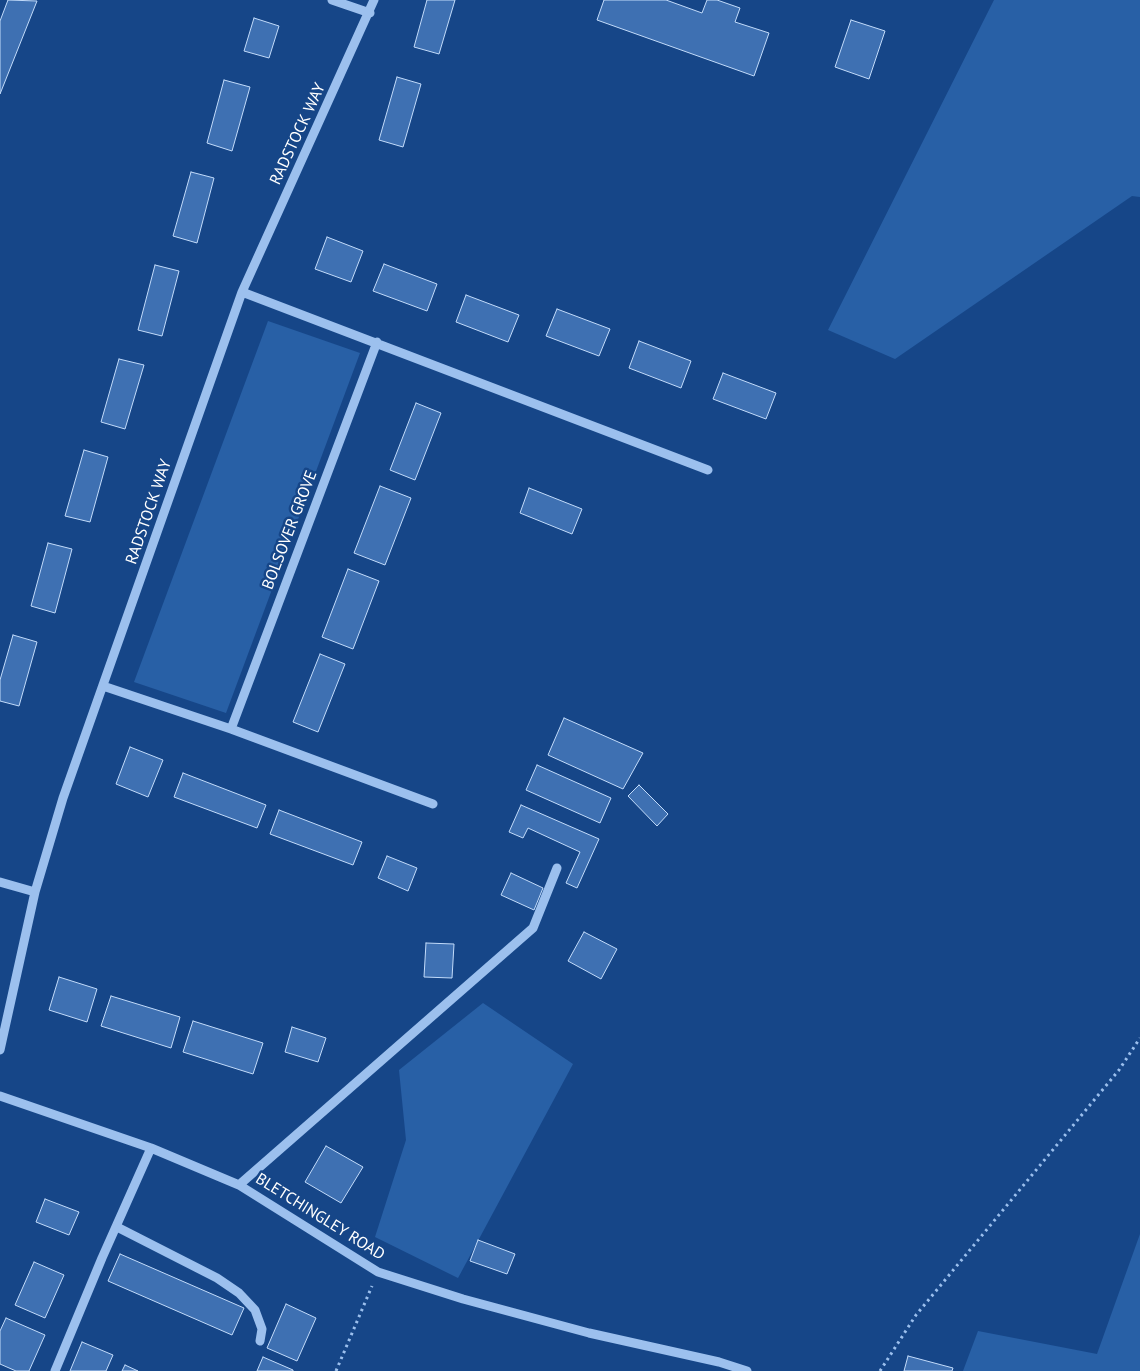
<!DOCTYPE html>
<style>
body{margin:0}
canvas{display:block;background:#164688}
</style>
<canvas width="1140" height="1371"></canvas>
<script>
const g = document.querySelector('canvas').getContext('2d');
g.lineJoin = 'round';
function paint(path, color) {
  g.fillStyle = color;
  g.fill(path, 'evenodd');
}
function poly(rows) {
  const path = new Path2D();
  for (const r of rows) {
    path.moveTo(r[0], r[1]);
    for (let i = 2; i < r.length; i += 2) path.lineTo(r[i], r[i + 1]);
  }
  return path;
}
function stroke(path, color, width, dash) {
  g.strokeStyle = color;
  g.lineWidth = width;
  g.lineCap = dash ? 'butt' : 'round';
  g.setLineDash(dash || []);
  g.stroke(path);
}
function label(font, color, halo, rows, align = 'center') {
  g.font = font + ' "PT Sans",sans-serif';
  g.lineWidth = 5;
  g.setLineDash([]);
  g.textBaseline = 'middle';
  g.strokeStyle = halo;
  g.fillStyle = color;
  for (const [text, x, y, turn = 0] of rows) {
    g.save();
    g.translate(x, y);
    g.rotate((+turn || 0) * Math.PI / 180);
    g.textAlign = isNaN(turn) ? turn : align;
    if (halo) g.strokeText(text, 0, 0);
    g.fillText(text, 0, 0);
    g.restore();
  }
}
const green = poly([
 [994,0,1140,0,1140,197,1132,196,895,359,828,330],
 [268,321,360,353,226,713,134,682],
 [483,1003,573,1064,458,1278,375,1237,406,1140,399,1070],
 [1140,1234,1140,1371,963,1371,978,1331,1097,1354]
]);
const building = poly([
 [8,0,37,1,0,94,0,21,8,0],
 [427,0,455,0,439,54,414,47,427,0],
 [604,0,666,0,702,13,707,0,717,0,740,8,735,22,769,33,754,76,597,20,604,0],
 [254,18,279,26,269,58,244,51,254,18],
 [851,20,885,31,869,79,835,67,851,20],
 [397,77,421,84,403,147,379,140,397,77],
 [224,80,250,87,232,151,207,143,224,80],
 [191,172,214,178,197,243,173,236,191,172],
 [327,237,363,251,351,282,315,269,327,237],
 [384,264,437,284,427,311,373,291,384,264],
 [155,265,179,271,162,336,138,330,155,265],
 [466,295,519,315,508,342,456,322,466,295],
 [557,309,610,329,599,356,546,336,557,309],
 [639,341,691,361,681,388,629,368,639,341],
 [119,359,144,365,125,429,101,422,119,359],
 [723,373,776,393,766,419,713,399,723,373],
 [416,403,441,413,415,480,390,470,416,403],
 [84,450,108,457,90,522,65,516,84,450],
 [380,486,411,498,385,565,354,553,380,486],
 [529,488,582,509,572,534,520,513,529,488],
 [48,543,72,549,55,613,31,606,48,543],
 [348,569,379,581,353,649,322,637,348,569],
 [13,635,37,642,19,706,0,701,0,680,13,635],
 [320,654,345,664,318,732,293,722,320,654],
 [564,718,643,753,623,789,548,755,564,718],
 [130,747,163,760,148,797,116,784,130,747],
 [537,765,611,798,600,823,526,790,537,765],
 [183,773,266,805,257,828,174,797,183,773],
 [639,785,668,814,657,826,628,796,639,785],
 [521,805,599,839,577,888,566,883,580,852,528,828,523,838,509,832,521,805],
 [279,810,362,842,353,865,270,834,279,810],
 [387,856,417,868,408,891,378,878,387,856],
 [511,873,543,888,534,910,501,895,511,873],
 [584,932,617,949,601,979,568,961,584,932],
 [426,943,454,944,452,978,424,977,426,943],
 [59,977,97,989,87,1022,49,1010,59,977],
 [111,996,180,1017,171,1048,101,1026,111,996],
 [193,1021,263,1043,253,1074,183,1052,193,1021],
 [292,1027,326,1038,318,1062,285,1052,292,1027],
 [326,1146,363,1167,341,1203,305,1182,326,1146],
 [45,1199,79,1212,69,1235,36,1222,45,1199],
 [478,1240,515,1254,507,1274,470,1261,478,1240],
 [120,1254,244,1308,232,1335,108,1281,120,1254],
 [34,1262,64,1275,45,1318,15,1305,34,1262],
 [286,1304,316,1318,297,1361,267,1348,286,1304],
 [6,1318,45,1335,29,1371,16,1371,0,1364,0,1331,6,1318],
 [82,1342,113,1355,106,1371,70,1371,82,1342],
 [908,1356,953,1368,952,1371,904,1371,908,1356],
 [263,1357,293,1370,293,1371,257,1371,263,1357],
 [125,1365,138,1371,122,1371,125,1365]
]);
const path = poly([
 [336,1371,372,1286],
 [880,1371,916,1315,1119,1070,1140,1038]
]);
const minor = poly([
 [332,0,370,13],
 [242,292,708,470],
 [103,686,231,729,433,804],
 [231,729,377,342],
 [0,882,35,892],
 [0,1050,35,892,63,798,242,292,374,0],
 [0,1096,151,1148,239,1185,378,1272,463,1299,589,1333,719,1362,747,1371],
 [239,1185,533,928,557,868],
 [117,1227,217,1278,239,1293,255,1310,262,1329,260,1341],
 [55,1371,102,1258,151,1148]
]);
const streetNames = [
 ["RADSTOCK WAY",298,134,-65],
 ["RADSTOCK WAY",149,512,-71],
 ["BOLSOVER GROVE",290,530,-69],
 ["BLETCHINGLEY ROAD",320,1217,32]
];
paint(green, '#2860a6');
paint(building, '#3e70b2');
stroke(building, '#c2dbfa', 1);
stroke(path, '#9cc0ee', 3, [2.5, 4]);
stroke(minor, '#9cc0ee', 9);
label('16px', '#fff', '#164688', streetNames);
</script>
